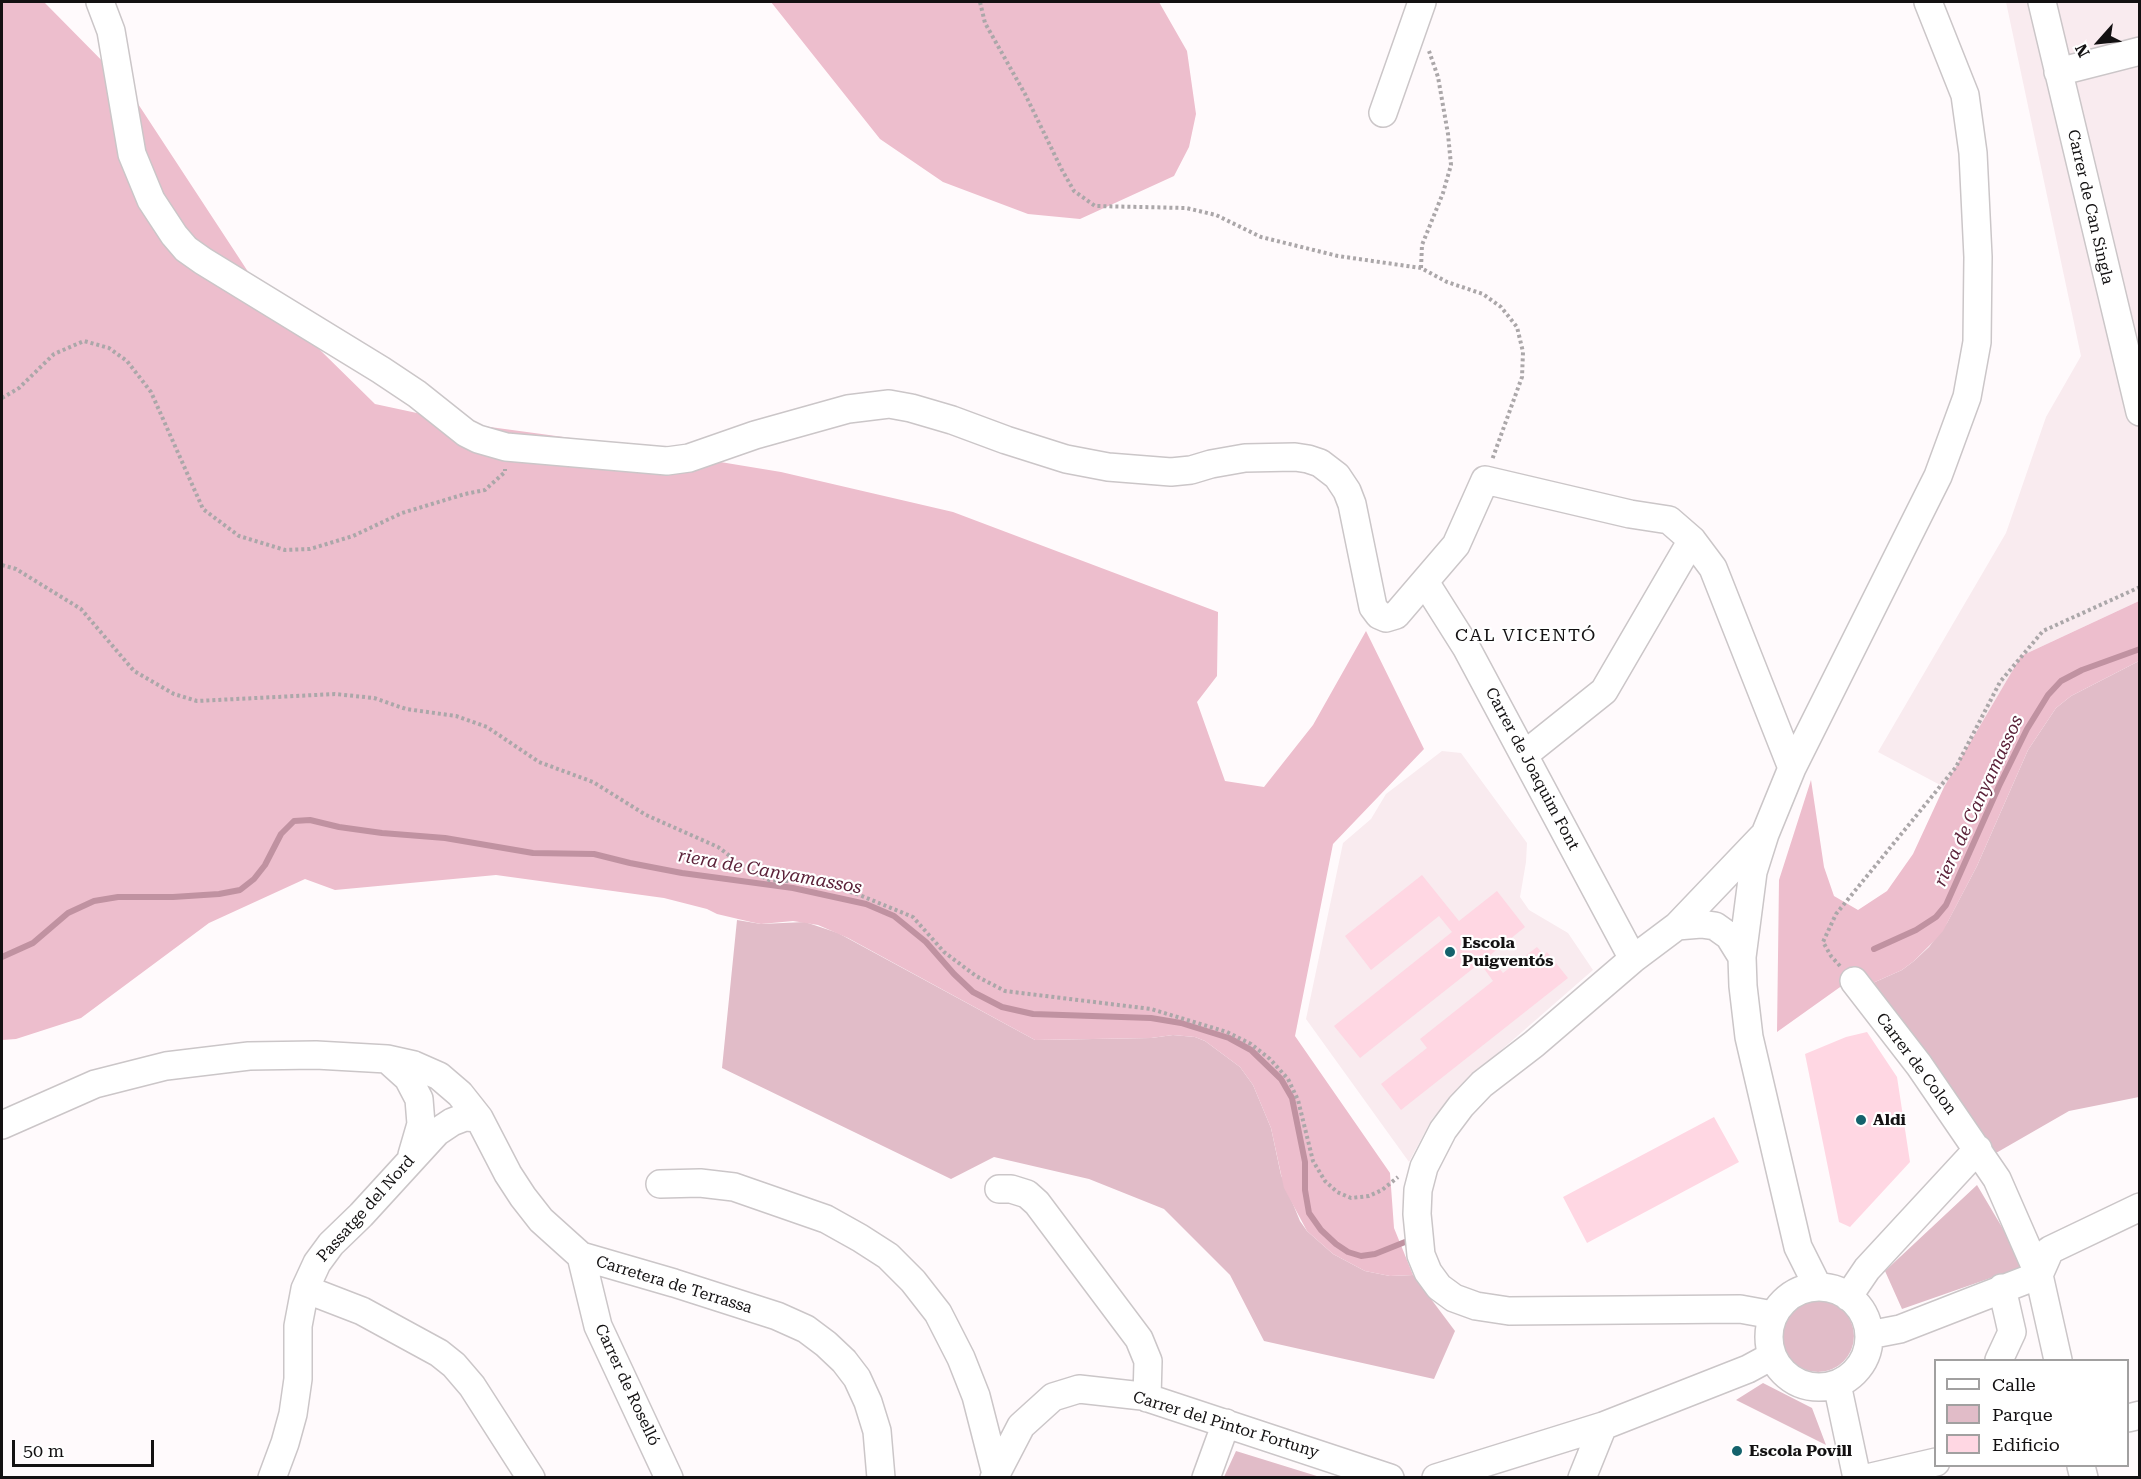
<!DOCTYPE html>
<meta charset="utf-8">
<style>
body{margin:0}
#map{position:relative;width:2141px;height:1479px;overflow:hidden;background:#fffafc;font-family:"Roboto Serif",serif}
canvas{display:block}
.frame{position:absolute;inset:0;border:3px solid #131112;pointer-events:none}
.legend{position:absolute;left:1934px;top:1359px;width:195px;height:108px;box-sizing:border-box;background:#fff;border:2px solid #a1a0a0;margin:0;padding:8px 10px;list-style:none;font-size:18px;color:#131112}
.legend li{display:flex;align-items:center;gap:12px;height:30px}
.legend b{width:30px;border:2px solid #a1a0a0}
.north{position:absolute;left:2069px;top:12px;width:60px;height:60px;-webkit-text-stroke:4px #fff;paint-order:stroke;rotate:243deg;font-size:16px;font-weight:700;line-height:24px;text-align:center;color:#131112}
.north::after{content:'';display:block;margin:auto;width:21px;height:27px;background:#131112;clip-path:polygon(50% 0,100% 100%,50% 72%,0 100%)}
.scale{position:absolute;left:12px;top:1440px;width:142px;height:27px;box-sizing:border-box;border:3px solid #131112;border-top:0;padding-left:8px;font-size:18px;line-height:21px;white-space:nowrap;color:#131112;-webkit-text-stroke:4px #fff;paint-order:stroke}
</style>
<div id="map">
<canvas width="2141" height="1479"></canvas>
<div class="frame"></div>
<ul class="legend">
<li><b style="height:8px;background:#fff"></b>Calle</li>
<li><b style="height:16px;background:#e1bcc8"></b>Parque</li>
<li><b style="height:16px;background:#ffd7e3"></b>Edificio</li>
</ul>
<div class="north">N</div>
<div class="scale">50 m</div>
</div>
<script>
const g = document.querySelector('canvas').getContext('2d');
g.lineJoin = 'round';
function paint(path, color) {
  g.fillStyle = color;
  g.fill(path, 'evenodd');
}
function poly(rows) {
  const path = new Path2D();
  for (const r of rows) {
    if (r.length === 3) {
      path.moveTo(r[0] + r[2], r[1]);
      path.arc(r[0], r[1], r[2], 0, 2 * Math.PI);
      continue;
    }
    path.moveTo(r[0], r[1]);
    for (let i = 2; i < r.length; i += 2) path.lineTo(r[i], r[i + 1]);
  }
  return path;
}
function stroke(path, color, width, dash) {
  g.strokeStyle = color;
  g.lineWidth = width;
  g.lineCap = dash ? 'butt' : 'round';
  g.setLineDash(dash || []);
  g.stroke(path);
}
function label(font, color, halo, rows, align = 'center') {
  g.font = font + ' "Roboto Serif",serif';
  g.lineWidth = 4.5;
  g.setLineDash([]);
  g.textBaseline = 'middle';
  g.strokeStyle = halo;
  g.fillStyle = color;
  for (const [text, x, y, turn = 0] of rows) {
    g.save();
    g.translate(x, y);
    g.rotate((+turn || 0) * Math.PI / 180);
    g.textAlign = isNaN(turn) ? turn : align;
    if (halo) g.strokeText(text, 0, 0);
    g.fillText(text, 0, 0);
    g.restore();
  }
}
const built = poly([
 [2006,2,2139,2,2139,601,2021,656,1944,787,1878,752,2006,533,2046,417,2081,356],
 [1442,751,1461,753,1527,843,1526,862,1520,897,1529,910,1568,933,1593,970,1483,1066,1457,1091,1432,1119,1409,1162,1306,1019,1343,843,1371,819,1386,794]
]);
const green = poly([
 [2139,661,2139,1097,2069,1111,1996,1153,1866,986,1902,970,1914,961,1929,947,1947,923,1977,866,2028,750,2056,708,2071,696],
 [737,920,761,924,805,922,838,933,1035,1040,1151,1038,1173,1035,1195,1037,1205,1041,1240,1067,1253,1085,1271,1128,1281,1175,1300,1221,1307,1231,1333,1254,1365,1271,1390,1276,1413,1275,1455,1331,1434,1379,1264,1341,1230,1275,1164,1209,1089,1179,994,1157,951,1179,722,1068],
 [1977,1185,2025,1266,1902,1309,1885,1271],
 [1818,1336,36],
 [1763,1383,1812,1408,1826,1445,1736,1400],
 [1236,1451,1320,1477,1321,1477,1224,1477]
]);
const forest = poly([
 [2,2,44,2,125,84,262,293,375,404,468,424,593,441,781,472,953,512,1218,612,1217,676,1197,702,1225,781,1264,787,1313,725,1366,631,1424,749,1333,844,1295,1036,1390,1173,1394,1228,1413,1275,1390,1276,1365,1271,1333,1254,1307,1231,1284,1188,1271,1128,1253,1085,1240,1067,1205,1041,1195,1037,1173,1035,1151,1038,1035,1040,848,938,818,925,793,921,761,924,751,922,717,914,707,909,664,898,496,875,335,890,305,879,209,923,81,1018,16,1039,2,1040],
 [771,2,1159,2,1187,51,1196,114,1189,147,1174,176,1080,219,1028,214,943,182,880,139],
 [2139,601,2139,661,2071,696,2056,708,2028,750,1977,866,1943,931,1936,939,1914,961,1902,970,1866,986,1857,975,1777,1032,1779,880,1811,780,1824,867,1834,896,1858,910,1887,891,1913,854,1944,787,2021,656]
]);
const stream = poly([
 [1874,949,1916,930,1936,917,1946,905,1999,786,2027,729,2048,695,2061,681,2082,670,2140,649],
 [2,957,33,943,68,913,94,901,118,897,173,897,219,894,240,890,254,879,265,865,281,834,294,821,310,820,339,827,382,833,445,838,533,853,594,854,630,863,682,873,793,888,866,904,894,916,926,942,954,974,973,992,1002,1007,1033,1014,1151,1018,1181,1023,1229,1038,1251,1050,1281,1079,1292,1098,1305,1162,1305,1190,1309,1213,1321,1230,1336,1244,1348,1252,1361,1256,1375,1254,1405,1242]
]);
const building = poly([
 [1422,875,1459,921,1497,891,1525,927,1489,956,1503,973,1537,947,1544,955,1547,952,1568,978,1401,1110,1381,1084,1427,1048,1420,1039,1493,981,1480,963,1360,1058,1334,1026,1452,932,1439,916,1371,970,1345,936],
 [1867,1032,1897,1077,1910,1162,1850,1227,1839,1222,1805,1054,1846,1037],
 [1714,1117,1739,1162,1587,1243,1563,1197]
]);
const path = poly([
 [980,2,985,23,1025,94,1062,170,1074,191,1095,206,1186,208,1216,215,1261,237,1338,256,1421,268,1447,282,1483,294,1501,307,1517,327,1523,352,1522,377,1492,460],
 [1421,268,1422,245,1443,193,1451,165,1448,134,1438,77,1429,51],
 [2,398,19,388,54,354,84,341,109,348,127,361,151,392,203,509,239,536,285,550,310,549,353,536,402,513,465,494,485,490,505,472,505,469],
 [2,565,16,569,81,609,134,671,174,694,197,701,335,694,374,698,406,709,456,716,487,727,539,762,593,782,646,815,718,847,747,869,769,880,819,883,857,894,913,917,944,952,976,976,1005,991,1151,1009,1227,1032,1251,1044,1270,1059,1288,1079,1298,1100,1313,1161,1325,1181,1337,1192,1351,1198,1369,1196,1382,1190,1398,1177],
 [1840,966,1831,956,1823,942,1836,914,1956,767,2000,682,2043,631,2140,587]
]);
const minor = poly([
 [100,2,111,31,132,154,151,200,174,235,186,249,203,261,381,370,417,394,466,433,478,439,506,447,667,461,689,458,755,435,848,409,889,404,911,408,952,420,1006,440,1066,459,1108,467,1171,472,1191,470,1211,464,1245,458,1295,457,1308,459,1320,463,1337,476,1347,491,1352,504,1373,607,1379,615,1386,618,1396,615,1456,545,1485,480,1630,514,1669,520,1692,540,1713,568,1792,768],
 [2042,2,2140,412],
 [2058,72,2140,51],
 [1383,113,1422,2],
 [1425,582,1466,647,1633,959],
 [1524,755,1604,691,1692,540],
 [1762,837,1677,926,1633,959,1534,1044,1482,1084,1461,1106,1443,1130,1424,1167,1418,1190,1417,1214,1421,1255,1428,1272,1439,1287,1454,1298,1476,1306,1509,1311,1740,1309,1773,1315],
 [1677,926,1701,924,1715,926,1729,936,1742,957],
 [1854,981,1919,1065,1997,1179,2039,1275,2058,1360],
 [388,1060,408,1078,419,1099,421,1124,412,1155],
 [2,1125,95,1084,166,1066,249,1056,316,1055,387,1059,414,1065,439,1076,460,1094,479,1118,508,1174,523,1197,541,1220,581,1256,674,1283,777,1316,806,1329,826,1344,844,1361,857,1378,868,1402,877,1431,881,1478],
 [660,1184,700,1183,734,1187,826,1219,860,1238,888,1256,913,1281,938,1313,961,1358,976,1396,996,1474],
 [999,1189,1011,1189,1027,1194,1037,1203,1139,1339,1148,1361,1147,1398],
 [581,1256,598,1326,669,1478],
 [1819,1337,50],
 [1818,1287,1798,1247,1749,1037,1743,986,1742,957,1753,872,1765,834,1792,768,1938,476,1967,397,1977,342,1978,257,1973,153,1965,95,1928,2],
 [305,1289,362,1311,439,1353,454,1365,472,1386,531,1478],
 [1848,1297,1867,1269,1978,1149],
 [1869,1335,1900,1329,2039,1275,2050,1250,2140,1207],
 [1999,1360,2012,1332,2002,1288],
 [1837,1384,1857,1478],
 [2128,1418,2140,1415],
 [2081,1466,2084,1478],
 [272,1478,285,1443,293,1414,298,1379,298,1326,305,1289,317,1263,331,1244,361,1215,437,1132,452,1122,465,1117,479,1118],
 [994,1478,1021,1426,1053,1397,1079,1389,1142,1396,1390,1478],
 [1206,1478,1226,1423],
 [1436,1478,1603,1426,1748,1369,1772,1356],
 [1582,1478,1603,1426],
 [1867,1478,1936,1462]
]);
const markers = [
 [1450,952,6,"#14626c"],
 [1861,1120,6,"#14626c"],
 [1737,1451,6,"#14626c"]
];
const streetNames = [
 ["Carrer de Can Singla",2090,207,77],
 ["Carrer de Joaquim Font",1532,769,62],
 ["Carrer de Colon",1916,1064,53],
 ["Passatge del Nord",366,1209,-48],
 ["Carretera de Terrassa",674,1285,17],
 ["Carrer de Roselló",627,1385,65],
 ["Carrer del Pintor Fortuny",1226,1425,17]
];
const poiNames = [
 ["Escola",1462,943],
 ["Puigventós",1462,961],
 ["Aldi",1873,1120],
 ["Escola Povill",1749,1451]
];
const neighbourhoodNames = [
 ["CAL VICENTÓ",1526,636]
];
const waterNames = [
 ["riera de Canyamassos",1979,801,-65],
 ["riera de Canyamassos",770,872,10]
];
paint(built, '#f9ebef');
paint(green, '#e1bcc8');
paint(forest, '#edbecd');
stroke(stream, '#c092a1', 6);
paint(building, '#ffd7e3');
stroke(minor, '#cbc6c8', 30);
stroke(path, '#aba7a9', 4, [3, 3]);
stroke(minor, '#fff', 27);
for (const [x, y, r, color] of markers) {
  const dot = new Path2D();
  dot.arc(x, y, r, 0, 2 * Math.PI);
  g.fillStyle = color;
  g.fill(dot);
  stroke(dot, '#fff', 2);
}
label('16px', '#131112', '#fff', streetNames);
label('bold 16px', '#131112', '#fff', poiNames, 'left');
g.letterSpacing = '1.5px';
label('18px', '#131112', '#fff', neighbourhoodNames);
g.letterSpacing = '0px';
label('italic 18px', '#5b2239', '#fff', waterNames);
</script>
